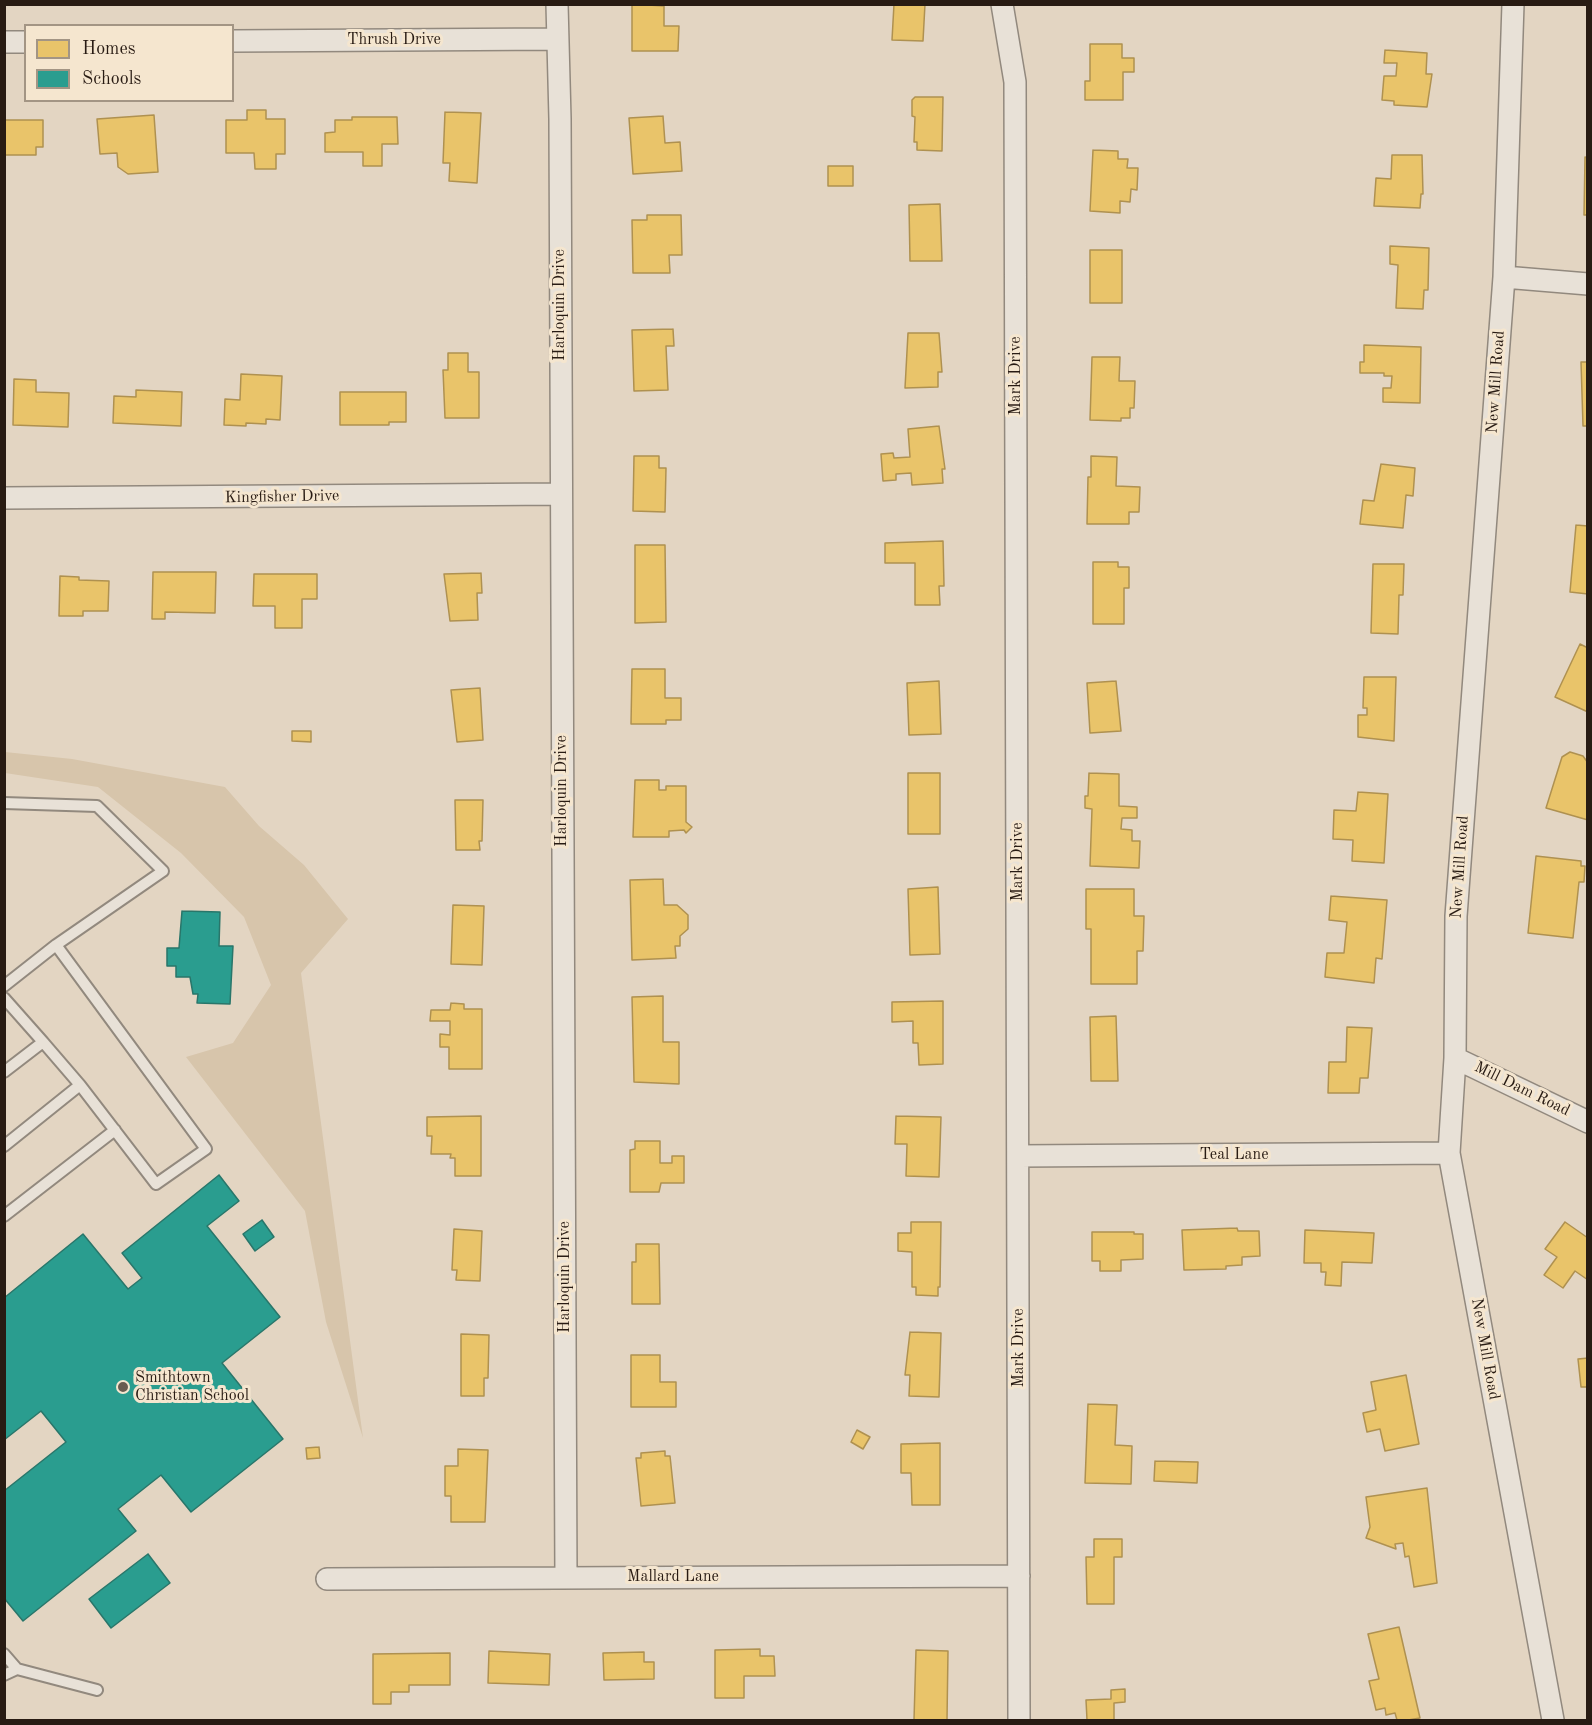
<!DOCTYPE html>
<style>
body{margin:0}
#map{position:relative;width:1592px;height:1725px;overflow:hidden;background:#e3d5c2;font-family:"Old Standard TT",serif}
canvas{display:block}
.frame{position:absolute;inset:0;border:6px solid #281b13;pointer-events:none}
.legend{position:absolute;left:24px;top:24px;width:210px;height:78px;box-sizing:border-box;background:#f5e6cf;border:2px solid #a39584;margin:0;padding:8px 10px;list-style:none;font-size:18px;color:#281b13}
.legend li{display:flex;align-items:center;gap:12px;height:30px}
.legend b{width:30px;border:2px solid #a39584}
</style>
<div id="map">
<canvas width="1592" height="1725"></canvas>
<div class="frame"></div>
<ul class="legend">
<li><b style="height:16px;background:#e9c46a"></b>Homes</li>
<li><b style="height:16px;background:#2a9d8f"></b>Schools</li>
</ul>
</div>
<script>
const g = document.querySelector('canvas').getContext('2d');
g.lineJoin = 'round';
function paint(path, color) {
  g.fillStyle = color;
  g.fill(path, 'evenodd');
}
function poly(rows) {
  const path = new Path2D();
  for (const r of rows) {
    path.moveTo(r[0], r[1]);
    for (let i = 2; i < r.length; i += 2) path.lineTo(r[i], r[i + 1]);
  }
  return path;
}
function stroke(path, color, width, dash) {
  g.strokeStyle = color;
  g.lineWidth = width;
  g.lineCap = dash ? 'butt' : 'round';
  g.setLineDash(dash || []);
  g.stroke(path);
}
function label(font, color, halo, rows, align = 'center') {
  g.font = font + ' "Old Standard TT",serif';
  g.lineWidth = 6;
  g.setLineDash([]);
  g.textBaseline = 'middle';
  g.strokeStyle = halo;
  g.fillStyle = color;
  for (const [text, x, y, turn = 0] of rows) {
    g.save();
    g.translate(x, y);
    g.rotate((+turn || 0) * Math.PI / 180);
    g.textAlign = isNaN(turn) ? turn : align;
    if (halo) g.strokeText(text, 0, 0);
    g.fillText(text, 0, 0);
    g.restore();
  }
}
const green = poly([
 [5,752,72,759,225,787,259,826,304,865,348,919,301,973,363,1438,326,1322,305,1211,186,1057,233,1043,271,985,244,917,181,853,98,787,5,773]
]);
const homes = poly([
 [632,4,664,6,664,26,679,26,678,51,632,51,632,4],
 [894,4,925,4,923,41,892,40,894,4],
 [1090,44,1122,44,1122,58,1134,58,1134,72,1123,72,1123,100,1085,100,1085,81,1090,81,1090,44],
 [1385,50,1427,53,1426,74,1432,74,1427,107,1394,105,1394,101,1382,100,1384,76,1396,76,1397,63,1384,63,1385,50],
 [915,97,943,97,942,151,917,150,917,142,914,142,915,117,912,116,912,100,915,97],
 [247,110,266,110,266,119,285,119,285,154,276,154,276,169,255,169,254,153,226,153,226,120,247,120,247,110],
 [445,112,481,113,477,183,449,181,450,163,443,163,445,112],
 [154,115,158,172,128,174,118,167,117,153,100,154,97,119,154,115],
 [663,116,665,143,680,142,682,171,633,174,629,118,663,116],
 [352,117,397,117,398,144,382,144,382,166,363,166,363,152,325,152,325,133,335,132,335,120,352,120,352,117],
 [4,120,43,120,43,147,36,147,36,155,4,155,4,120],
 [1093,150,1118,151,1118,159,1128,159,1127,168,1138,168,1137,190,1131,189,1130,202,1120,201,1120,213,1090,211,1093,150],
 [1392,155,1422,155,1423,194,1421,194,1420,208,1374,206,1376,178,1391,179,1392,155],
 [1585,157,1588,158,1588,215,1584,215,1585,157],
 [828,166,853,166,853,186,828,186,828,166],
 [940,204,942,261,910,261,909,205,940,204],
 [647,215,681,215,682,255,669,255,670,273,633,273,632,220,647,220,647,215],
 [1390,246,1429,248,1428,290,1424,290,1423,309,1396,308,1398,265,1390,264,1390,246],
 [1090,250,1122,250,1122,303,1090,303,1090,250],
 [673,329,674,346,666,346,668,390,634,391,632,330,673,329],
 [908,333,939,333,942,372,938,372,938,387,905,388,908,333],
 [1364,345,1421,347,1420,403,1383,402,1383,388,1391,388,1392,376,1384,376,1384,373,1360,373,1360,362,1364,362,1364,345],
 [448,353,468,353,468,372,479,372,479,418,445,418,443,370,448,370,448,353],
 [1092,357,1120,357,1119,381,1135,381,1134,408,1130,408,1130,418,1121,418,1121,421,1090,420,1092,357],
 [1581,362,1588,362,1588,426,1583,426,1581,362],
 [241,374,282,376,280,420,266,419,266,424,246,423,246,426,224,425,225,399,240,400,241,374],
 [14,379,36,380,36,392,69,393,68,427,13,425,14,379],
 [136,390,182,392,181,426,113,423,114,396,136,397,136,390],
 [340,392,406,392,406,422,389,422,389,425,340,425,340,392],
 [939,426,945,469,942,469,943,483,912,485,911,473,896,474,896,480,883,481,881,454,893,453,894,458,910,457,908,429,939,426],
 [634,456,659,456,659,468,666,468,665,512,633,511,634,456],
 [1091,456,1117,457,1116,486,1140,487,1139,512,1129,512,1129,524,1087,524,1088,477,1091,477,1091,456],
 [1381,464,1415,468,1413,496,1406,495,1403,528,1360,524,1363,500,1374,501,1381,464],
 [1576,525,1588,526,1588,594,1570,592,1576,525],
 [943,541,944,586,939,586,940,605,915,605,915,563,885,563,885,543,943,541],
 [635,545,665,545,666,622,635,623,635,545],
 [1093,562,1118,562,1118,567,1129,567,1129,588,1124,588,1124,624,1093,624,1093,562],
 [1373,564,1404,564,1403,595,1399,595,1398,634,1371,633,1373,564],
 [153,572,216,572,215,613,165,612,165,619,152,619,153,572],
 [481,573,482,593,477,593,478,620,450,621,444,574,481,573],
 [254,574,317,574,317,599,302,599,302,628,275,628,275,606,253,606,254,574],
 [60,576,79,577,79,580,109,581,108,611,83,611,83,616,59,616,60,576],
 [1580,644,1588,648,1588,712,1555,697,1580,644],
 [632,669,665,669,665,698,681,698,681,720,666,720,666,724,631,724,632,669],
 [1364,677,1396,677,1394,741,1358,737,1358,715,1367,715,1367,708,1363,708,1364,677],
 [939,681,941,734,909,735,907,683,939,681],
 [1116,681,1121,731,1090,733,1087,683,1116,681],
 [480,688,483,740,457,742,451,690,480,688],
 [292,731,311,731,311,742,292,741,292,731],
 [1570,752,1583,756,1588,763,1588,820,1546,808,1562,757,1570,752],
 [908,773,940,773,940,834,908,834,908,773],
 [1089,773,1119,774,1119,806,1137,807,1137,818,1122,818,1121,829,1132,830,1132,841,1140,841,1139,868,1090,866,1092,809,1085,808,1085,796,1088,796,1089,773],
 [635,780,659,780,659,790,666,790,666,786,686,786,686,822,692,827,686,833,684,830,669,831,669,837,633,837,635,780],
 [1358,792,1388,794,1384,863,1352,861,1353,840,1333,839,1334,810,1356,811,1358,792],
 [455,800,483,800,482,841,479,841,480,850,456,850,455,800],
 [1536,856,1581,861,1581,866,1585,866,1584,882,1579,882,1573,938,1528,933,1536,856],
 [663,879,664,905,677,905,688,915,688,929,680,936,680,946,675,946,676,958,632,960,630,880,663,879],
 [938,887,940,954,910,955,908,889,938,887],
 [1086,889,1134,889,1134,916,1144,916,1143,951,1137,951,1137,984,1091,984,1091,929,1086,929,1086,889],
 [1331,896,1387,900,1382,959,1376,958,1374,983,1325,977,1327,953,1344,953,1347,922,1329,920,1331,896],
 [453,905,484,906,482,965,451,964,453,905],
 [663,996,663,1042,679,1042,679,1084,634,1082,632,997,663,996],
 [943,1001,943,1064,919,1065,918,1043,913,1043,913,1021,892,1022,892,1002,943,1001],
 [451,1003,464,1004,464,1009,482,1009,482,1069,449,1069,449,1047,440,1047,440,1034,450,1035,450,1021,430,1021,431,1010,450,1010,451,1003],
 [1116,1016,1118,1081,1091,1081,1090,1017,1116,1016],
 [1347,1027,1372,1028,1368,1078,1360,1078,1359,1093,1328,1093,1329,1062,1346,1062,1347,1027],
 [481,1116,481,1176,455,1176,455,1158,450,1158,451,1154,431,1154,432,1136,427,1136,427,1117,481,1116],
 [896,1116,941,1117,939,1177,906,1176,907,1144,895,1144,896,1116],
 [635,1141,660,1141,660,1163,672,1163,672,1156,684,1156,684,1183,661,1183,659,1192,630,1192,630,1150,635,1149,635,1141],
 [911,1222,941,1222,940,1287,938,1287,938,1296,916,1295,916,1287,912,1287,912,1252,898,1251,898,1233,911,1233,911,1222],
 [1565,1222,1588,1238,1588,1280,1575,1271,1563,1288,1544,1275,1557,1257,1545,1249,1565,1222],
 [1237,1228,1238,1231,1259,1231,1260,1256,1242,1257,1242,1265,1226,1266,1226,1269,1184,1270,1182,1230,1237,1228],
 [454,1229,482,1231,480,1281,456,1280,457,1270,452,1270,454,1229],
 [1305,1230,1374,1233,1372,1263,1342,1262,1341,1286,1325,1285,1326,1272,1321,1272,1321,1263,1304,1263,1305,1230],
 [1092,1232,1134,1232,1134,1234,1143,1234,1143,1259,1121,1260,1121,1271,1100,1271,1100,1261,1092,1261,1092,1232],
 [636,1244,659,1244,660,1304,632,1304,632,1262,636,1262,636,1244],
 [910,1332,941,1333,939,1397,909,1396,910,1375,905,1375,910,1332],
 [461,1334,489,1335,488,1378,484,1378,484,1396,461,1396,461,1334],
 [631,1355,660,1355,660,1382,676,1382,676,1407,631,1407,631,1355],
 [1588,1358,1588,1387,1581,1387,1578,1359,1588,1358],
 [1406,1375,1419,1444,1385,1451,1380,1429,1367,1432,1363,1413,1376,1410,1371,1382,1406,1375],
 [1088,1404,1117,1405,1115,1445,1132,1446,1131,1484,1085,1483,1088,1404],
 [857,1430,870,1437,863,1449,851,1442,857,1430],
 [940,1443,940,1505,912,1505,911,1473,901,1473,901,1444,940,1443],
 [319,1447,320,1458,307,1459,306,1448,319,1447],
 [458,1449,488,1450,485,1522,451,1522,451,1496,445,1496,445,1466,458,1466,458,1449],
 [665,1451,665,1456,670,1456,675,1503,641,1506,636,1458,641,1458,641,1453,665,1451],
 [1155,1461,1198,1462,1197,1483,1154,1481,1155,1461],
 [1427,1488,1437,1583,1414,1587,1409,1556,1405,1557,1403,1543,1395,1544,1396,1549,1366,1538,1370,1527,1366,1497,1427,1488],
 [1094,1539,1122,1539,1122,1557,1114,1557,1114,1604,1087,1604,1086,1557,1094,1557,1094,1539],
 [1399,1627,1420,1718,1408,1720,1397,1720,1395,1713,1386,1715,1385,1708,1376,1710,1369,1681,1379,1679,1368,1634,1399,1627],
 [760,1649,760,1656,774,1656,775,1676,744,1676,744,1698,715,1698,715,1650,760,1649],
 [916,1650,948,1651,947,1720,914,1720,916,1650],
 [489,1651,550,1654,549,1685,488,1683,489,1651],
 [644,1652,644,1662,654,1662,654,1679,604,1680,603,1653,644,1652],
 [450,1653,450,1685,409,1685,409,1692,391,1692,391,1704,373,1704,373,1654,450,1653],
 [1125,1689,1125,1702,1114,1703,1114,1720,1087,1720,1086,1700,1111,1699,1111,1690,1125,1689]
]);
const schools = poly([
 [182,911,220,912,219,946,233,946,230,1004,197,1003,198,994,193,994,190,977,176,977,176,966,167,966,167,948,179,948,182,911],
 [219,1175,239,1201,207,1226,280,1317,222,1363,283,1439,191,1512,161,1475,118,1509,136,1531,23,1621,4,1598,4,1491,66,1442,41,1411,4,1440,4,1298,83,1234,128,1289,142,1278,122,1253,219,1175],
 [262,1220,274,1237,255,1251,243,1234,262,1220],
 [148,1554,170,1583,111,1628,89,1599,148,1554]
]);
const service = poly([
 [4,803,97,806,163,871,56,945,206,1149,156,1184,80,1085,4,1146],
 [4,986,56,945],
 [4,998,43,1042,4,1072],
 [43,1042,80,1085],
 [4,1216,115,1130],
 [4,1654,17,1669],
 [4,1675,17,1669,97,1690]
]);
const minor = poly([
 [557,4,560,119,566,1578],
 [1002,4,1015,82,1019,1720],
 [1513,4,1504,277,1456,916,1455,1058,1449,1153,1553,1720],
 [232,41,556,39],
 [4,42,26,42],
 [1504,277,1588,284],
 [4,498,560,494],
 [1455,1058,1588,1122],
 [1019,1156,1449,1153],
 [327,1579,1019,1576]
]);
const markers = [
 [123,1387,6,"#695c50"]
];
const streetNames = [
 ["Thrush Drive",394,40],
 ["Harloquin Drive",560,305,-90],
 ["Mark Drive",1016,376,-90],
 ["New Mill Road",1496,382,-86],
 ["Kingfisher Drive",282,497,-1],
 ["Harloquin Drive",562,791,-90],
 ["Mark Drive",1018,862,-90],
 ["New Mill Road",1460,867,-86],
 ["Mill Dam Road",1522,1089,26],
 ["Teal Lane",1234,1155],
 ["Harloquin Drive",565,1277,-90],
 ["Mark Drive",1019,1348,-90],
 ["New Mill Road",1485,1349,80],
 ["Mallard Lane",673,1577]
];
const poiNames = [
 ["Smithtown",135,1378],
 ["Christian School",135,1396]
];
paint(green, '#d7c5ab');
paint(homes, '#e9c46a');
stroke(homes, '#af9150', 1.5);
paint(schools, '#2a9d8f');
stroke(schools, '#29766a', 1.5);
stroke(service, '#92897e', 14);
stroke(minor, '#92897e', 24);
stroke(service, '#e8e1d7', 10);
stroke(minor, '#e8e1d7', 21);
for (const [x, y, r, color] of markers) {
  const dot = new Path2D();
  dot.arc(x, y, r, 0, 2 * Math.PI);
  g.fillStyle = color;
  g.fill(dot);
  stroke(dot, '#f5e6cf', 2);
}
label('16px', '#281b13', '#f5e6cf', streetNames);
label('16px', '#281b13', '#f5e6cf', poiNames, 'left');
</script>
